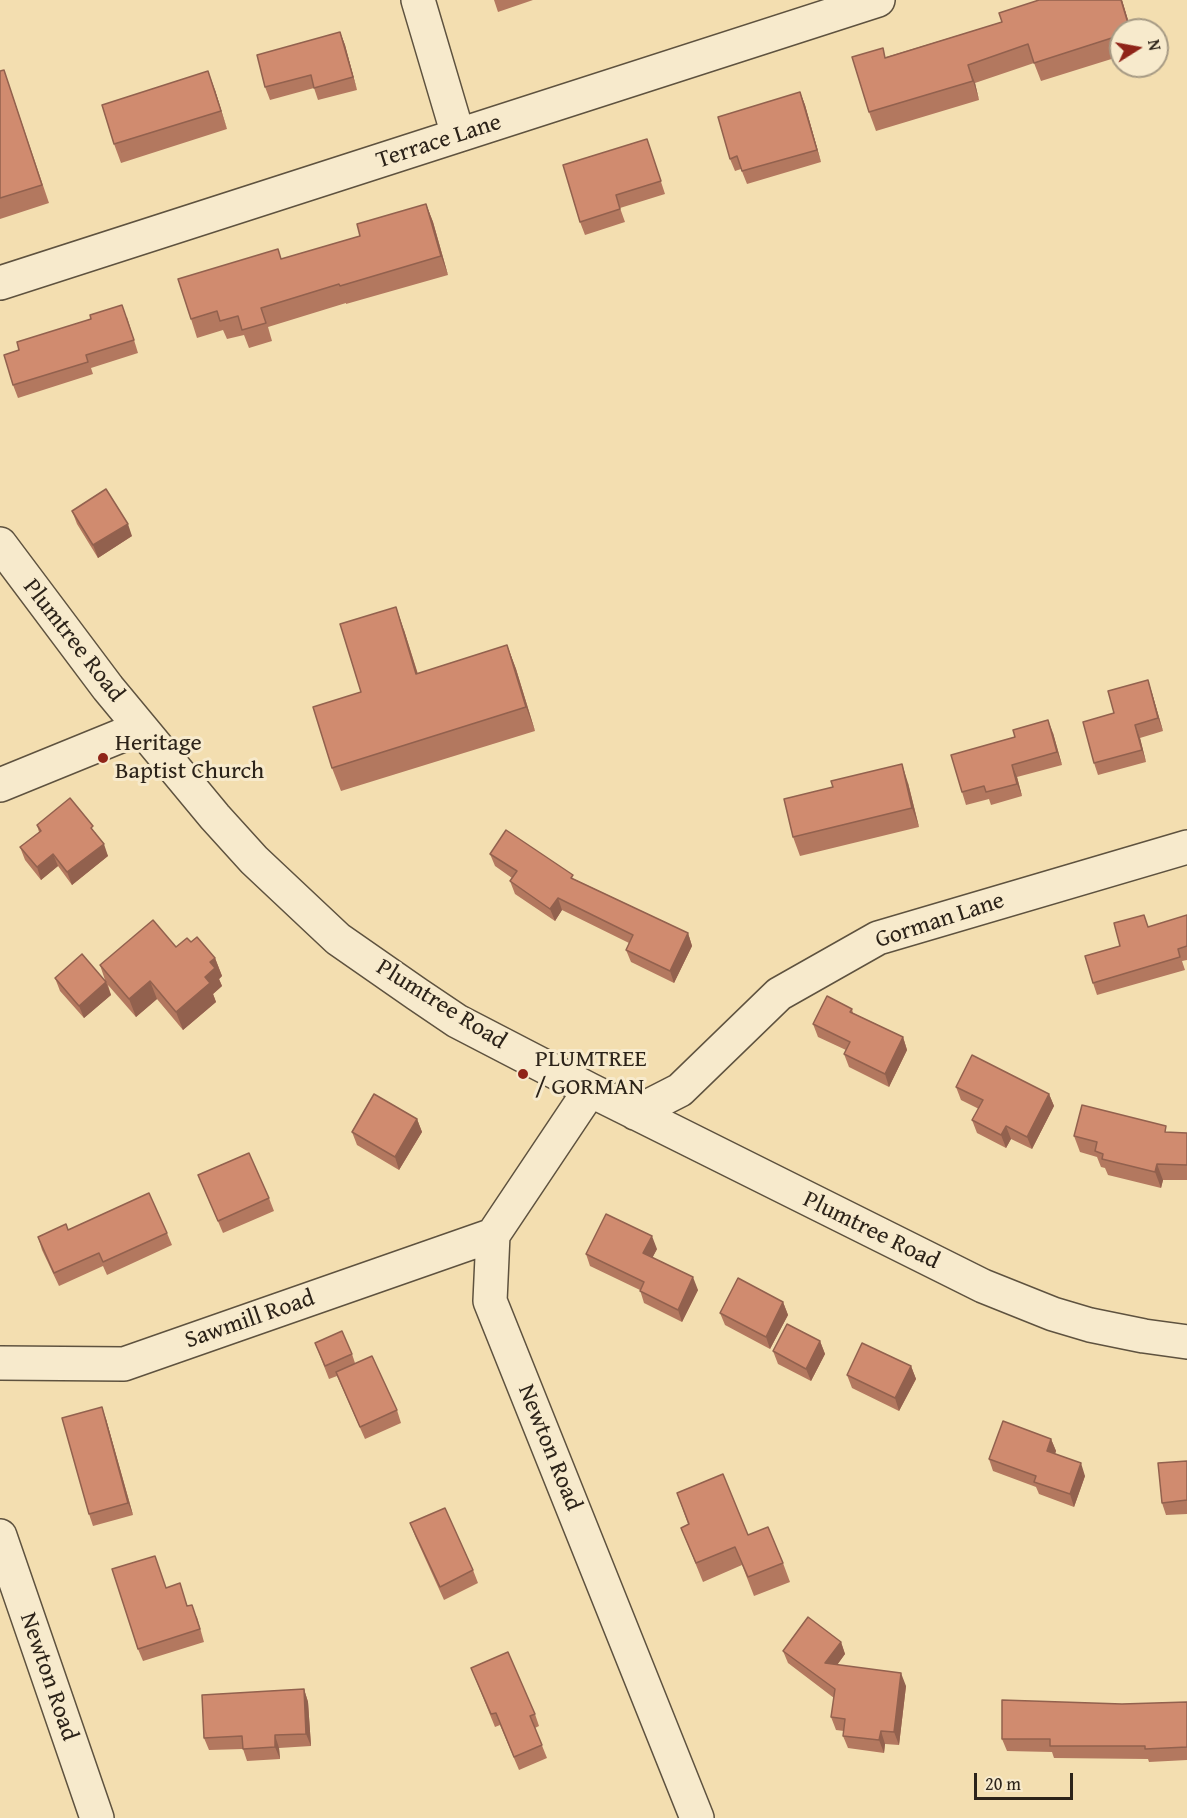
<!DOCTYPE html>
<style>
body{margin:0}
#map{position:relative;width:1187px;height:1818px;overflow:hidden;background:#f3deb0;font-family:"Gentium Book Plus",serif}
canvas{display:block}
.north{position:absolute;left:1109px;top:18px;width:60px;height:60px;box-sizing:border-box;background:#f7eacc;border:2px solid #a69a84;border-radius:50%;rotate:79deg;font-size:16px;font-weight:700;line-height:24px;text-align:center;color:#2c2319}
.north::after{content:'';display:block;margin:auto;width:21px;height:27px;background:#8f2418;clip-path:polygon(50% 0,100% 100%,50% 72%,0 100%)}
.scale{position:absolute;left:974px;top:1773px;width:99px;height:27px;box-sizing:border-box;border:3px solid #2c2319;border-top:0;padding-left:8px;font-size:18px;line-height:21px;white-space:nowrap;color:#2c2319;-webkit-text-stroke:4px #f7eacc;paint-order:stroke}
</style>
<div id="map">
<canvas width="1187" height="1818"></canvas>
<div class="north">N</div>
<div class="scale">20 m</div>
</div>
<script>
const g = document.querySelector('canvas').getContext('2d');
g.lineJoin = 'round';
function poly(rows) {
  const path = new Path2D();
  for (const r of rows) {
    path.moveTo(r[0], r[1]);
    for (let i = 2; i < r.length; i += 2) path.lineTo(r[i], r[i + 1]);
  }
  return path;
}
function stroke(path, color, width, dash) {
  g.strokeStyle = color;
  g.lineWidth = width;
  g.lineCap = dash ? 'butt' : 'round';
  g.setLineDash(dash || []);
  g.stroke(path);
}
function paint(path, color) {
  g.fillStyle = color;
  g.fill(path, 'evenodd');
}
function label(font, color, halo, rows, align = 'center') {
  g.font = font + ' "Gentium Book Plus",serif';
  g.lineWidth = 6;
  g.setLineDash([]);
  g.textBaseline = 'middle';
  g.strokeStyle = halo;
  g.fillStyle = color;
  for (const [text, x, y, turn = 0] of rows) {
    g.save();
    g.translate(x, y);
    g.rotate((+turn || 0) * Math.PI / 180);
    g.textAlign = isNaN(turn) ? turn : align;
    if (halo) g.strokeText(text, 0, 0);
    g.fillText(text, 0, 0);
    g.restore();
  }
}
const minor = poly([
 [418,0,458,135],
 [0,283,878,0],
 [0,544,108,688,215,817,254,860,338,939,417,994,457,1021,590,1090,983,1286,1053,1314,1090,1325,1144,1336,1187,1342],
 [0,785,140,728],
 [590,1090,493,1235,490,1301,697,1818],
 [635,1113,680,1090,779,994,878,938,1187,847],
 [0,1363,124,1364,493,1235],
 [0,1536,97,1818]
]);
const wall = poly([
 [494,0,533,0,498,12],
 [1039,0,1122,0,1131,30,1121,30,1121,56,1041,81,1034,63,975,83,979,100,876,131,869,112,886,57,1002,22],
 [340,32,345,45,357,90,318,100,314,88,270,100,265,87],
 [0,71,10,88,49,203,0,219],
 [215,90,227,129,121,163,114,144],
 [800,92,805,105,821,162,747,184,741,169,735,171,730,159],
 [647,139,665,194,620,208,625,222,585,235,580,222],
 [426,204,433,222,448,275,346,304,346,303,268,327,272,341,249,348,244,335,227,339,223,330,197,338,191,319,281,259,360,236],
 [127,317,138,353,91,368,93,374,18,398,13,385],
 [72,511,132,536,98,558,77,524],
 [404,630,418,674,507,645,516,669,535,731,341,791,332,768,361,692],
 [1152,693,1163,731,1140,738,1146,762,1098,775,1094,763,1114,713],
 [1053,733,1062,765,1017,777,1022,796,991,805,989,799,966,805,962,792],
 [908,783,919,827,800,856,793,837,833,787],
 [37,825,95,832,108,856,72,885,58,866,41,880,25,860,20,847,39,832],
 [490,854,574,879,688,933,692,946,674,983,631,962,626,950,629,943,562,910,555,921,515,894,510,881,512,878,495,866],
 [1187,915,1187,960,1182,961,1185,970,1097,995,1093,983,1148,927],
 [191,942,215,958,222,976,219,979,222,986,213,994,216,1002,183,1030,157,999,136,1017,108,985,111,995,84,1018,60,991,55,978,105,980,100,965,176,947],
 [852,1009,853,1013,903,1037,907,1050,889,1087,849,1067,844,1054,846,1050,818,1037,813,1024],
 [956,1087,1049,1094,1054,1106,1032,1149,1011,1139,1006,1148,977,1133,972,1120,979,1109,961,1100],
 [417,1119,422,1132,399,1170,357,1145,352,1132],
 [1168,1132,1187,1133,1187,1180,1163,1180,1161,1188,1108,1175,1105,1168,1101,1167,1097,1157,1080,1152,1074,1136],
 [198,1175,269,1198,274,1211,223,1233],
 [68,1230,167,1233,172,1245,107,1275,103,1266,59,1286,42,1250,38,1237],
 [657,1249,652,1258,698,1290,682,1322,644,1303,640,1290,590,1266,586,1254],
 [783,1302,788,1315,770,1349,725,1325,720,1313],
 [820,1341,825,1354,811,1381,778,1364,773,1351],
 [315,1343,352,1354,355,1363,397,1410,401,1423,365,1439,337,1376,329,1379],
 [911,1366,916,1379,899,1411,852,1388,847,1375],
 [106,1419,133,1515,93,1526,89,1514],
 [1051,1439,1056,1451,1055,1454,1085,1476,1074,1507,1039,1494,1036,1487,993,1471,989,1459],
 [1187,1461,1187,1514,1166,1515,1162,1503],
 [677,1493,748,1535,783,1563,790,1582,754,1596,742,1565,703,1582,681,1528,688,1524],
 [410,1523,473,1570,478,1583,444,1600,415,1536],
 [166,1588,188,1606,197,1617,204,1642,143,1661,138,1649],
 [841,1642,845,1654,837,1665,906,1686,899,1745,885,1744,884,1753,848,1748,843,1736,844,1731,836,1730,831,1717,834,1698,788,1663,783,1651],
 [471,1668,535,1714,539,1726,535,1728,547,1758,519,1770,500,1725,495,1727],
 [304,1689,308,1702,311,1746,279,1748,280,1759,247,1761,243,1749,209,1750,204,1738],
 [1187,1702,1187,1760,1149,1762,1148,1759,1054,1758,1052,1752,1007,1751,1002,1739,1122,1704]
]);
const shadedWall = poly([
 [1121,0,1122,0,1131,30,1130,30],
 [340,32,345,45,357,90,353,77],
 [968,65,975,83,979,100,973,81],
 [208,71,215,90,227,129,221,111],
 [800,92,805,105,821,162,817,150],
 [426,204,433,222,448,275,441,256],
 [128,524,132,536,98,558,93,545],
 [396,607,404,630,425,698,416,674],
 [507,645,516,669,535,731,526,707],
 [1148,680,1152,693,1163,731,1158,718],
 [1048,720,1053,733,1062,765,1057,752],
 [1135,725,1140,738,1146,762,1142,750],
 [902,764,908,783,919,827,912,808],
 [1012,765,1017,777,1022,796,1017,784],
 [104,844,108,856,72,885,67,872],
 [53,854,58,866,41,880,37,867],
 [558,898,562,910,555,921,550,909],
 [688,933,692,946,674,983,670,971],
 [215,958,222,976,219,979,222,986,213,994,216,1002,183,1030,176,1012,205,977,210,962],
 [150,981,157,999,136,1017,129,999],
 [106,982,111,995,84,1018,79,1006],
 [903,1037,907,1050,889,1087,885,1074],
 [1049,1094,1054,1106,1032,1149,1027,1137],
 [417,1119,422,1132,399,1170,395,1157],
 [1006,1126,1011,1139,1006,1148,1001,1135],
 [1157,1164,1163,1180,1161,1188,1155,1172],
 [652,1236,657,1249,648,1266,643,1253],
 [693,1277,698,1290,682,1322,678,1310],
 [783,1302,788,1315,770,1349,766,1337],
 [820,1341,825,1354,811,1381,806,1369],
 [911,1366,916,1379,899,1411,895,1398],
 [102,1407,106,1419,133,1515,128,1503],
 [1051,1439,1056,1451,1051,1463,1047,1451],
 [1081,1463,1085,1476,1074,1507,1070,1494],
 [841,1642,845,1654,829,1676,825,1663],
 [901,1673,906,1686,899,1745,894,1732],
 [304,1689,308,1702,311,1746,306,1734],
 [881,1731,885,1744,884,1753,879,1740],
 [275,1735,279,1748,280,1759,275,1747]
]);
const building = poly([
 [1039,0,1121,0,1130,30,1121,30,1121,35,1034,63,1028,44,968,65,973,81,869,112,852,57,883,48,885,58,1002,22,999,13,1039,0],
 [340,32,353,77,314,88,311,75,265,87,257,55,340,32],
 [4,70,42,185,0,198,0,71,4,70],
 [208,71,221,111,114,144,102,105,208,71],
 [800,92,817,150,742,171,737,156,730,159,718,117,800,92],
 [647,139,661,181,616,195,620,209,580,222,563,165,647,139],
 [426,204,441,256,340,286,339,284,261,308,266,323,242,330,238,316,220,321,217,311,191,319,178,279,278,249,281,259,360,236,357,224,426,204],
 [122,305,134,340,86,355,88,362,13,385,4,355,19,350,17,342,91,319,90,315,122,305],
 [106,489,128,524,93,545,72,511,106,489],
 [396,607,416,674,507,645,526,707,332,768,313,707,361,692,340,624,396,607],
 [1148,680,1158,718,1135,725,1142,750,1094,763,1083,722,1114,713,1108,691,1148,680],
 [1048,720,1057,752,1012,765,1017,784,986,792,984,786,962,792,951,755,1015,737,1013,730,1048,720],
 [902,764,912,808,793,837,784,799,833,787,831,781,902,764],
 [70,798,93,826,91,828,104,844,67,872,53,854,37,867,20,847,41,831,37,825,70,798],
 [506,830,573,875,571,878,688,933,670,971,626,950,633,935,558,898,550,909,510,881,517,871,490,854,506,830],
 [1144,915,1148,927,1187,915,1187,946,1178,949,1180,957,1093,983,1085,956,1120,946,1114,923,1144,915],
 [153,920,176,947,187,938,191,942,197,937,215,958,210,962,215,968,205,977,210,983,176,1012,150,981,129,999,100,965,153,920],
 [82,954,106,982,79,1006,55,978,82,954],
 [827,996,852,1009,850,1012,903,1037,885,1074,844,1054,850,1042,813,1024,827,996],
 [972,1055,1049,1094,1027,1137,1006,1126,1001,1135,972,1120,983,1100,956,1087,972,1055],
 [374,1094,417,1119,395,1157,352,1132,374,1094],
 [1082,1105,1166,1126,1165,1132,1187,1133,1187,1165,1157,1164,1155,1172,1102,1159,1103,1154,1095,1151,1097,1142,1074,1136,1082,1105],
 [249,1153,269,1198,218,1221,198,1175,249,1153],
 [149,1193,167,1233,103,1262,99,1253,54,1273,38,1237,66,1224,68,1230,149,1193],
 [606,1214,652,1236,643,1253,693,1277,678,1310,640,1291,644,1282,586,1254,606,1214],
 [738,1278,783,1302,766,1337,720,1313,738,1278],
 [787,1324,820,1341,806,1369,773,1351,787,1324],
 [342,1331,352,1354,325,1366,315,1343,342,1331],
 [862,1343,911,1366,895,1398,847,1375,862,1343],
 [372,1356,397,1410,360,1427,336,1372,372,1356],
 [102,1407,128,1503,89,1514,62,1418,102,1407],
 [1003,1421,1051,1439,1047,1451,1081,1463,1070,1494,1034,1482,1036,1476,989,1459,1003,1421],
 [1187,1461,1187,1500,1162,1503,1158,1463,1187,1461],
 [723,1474,748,1535,768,1527,783,1563,748,1577,735,1547,696,1563,681,1528,689,1524,677,1493,723,1474],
 [445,1508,473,1570,440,1587,410,1523,445,1508],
 [155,1556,166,1588,180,1583,187,1606,192,1605,200,1629,138,1649,112,1569,155,1556],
 [808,1617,841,1642,825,1663,901,1673,894,1732,881,1731,879,1740,843,1736,845,1719,831,1717,835,1689,783,1651,808,1617],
 [508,1652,535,1714,530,1716,542,1745,514,1757,496,1713,491,1714,471,1668,508,1652],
 [304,1689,306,1734,275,1735,275,1747,243,1749,242,1736,204,1738,202,1695,304,1689],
 [1002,1700,1122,1704,1187,1702,1187,1747,1145,1749,1145,1746,1050,1746,1050,1739,1002,1739,1002,1700]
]);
const markers = [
 [103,758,6,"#8f2418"],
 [523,1074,6,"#8f2418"]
];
const streetNames = [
 ["Terrace Lane",439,142,-18],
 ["Plumtree Road",73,641,52],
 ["Gorman Lane",940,921,-18],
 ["Plumtree Road",441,1005,32],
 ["Plumtree Road",871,1231,26],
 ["Sawmill Road",250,1320,-19],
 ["Newton Road",549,1448,68],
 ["Newton Road",48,1677,71]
];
const poiNames = [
 ["Heritage",115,744],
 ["Baptist Church",115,772],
 ["PLUMTREE",535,1060],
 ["/ GORMAN",535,1088]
];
stroke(minor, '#5e523f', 36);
stroke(minor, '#f7eacc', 33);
paint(wall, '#b3785f');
paint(shadedWall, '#92614e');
paint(building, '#d08b6f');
stroke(building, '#92614e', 1.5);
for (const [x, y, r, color] of markers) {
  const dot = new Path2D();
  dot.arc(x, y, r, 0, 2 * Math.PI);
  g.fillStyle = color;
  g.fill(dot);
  stroke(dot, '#f7eacc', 2);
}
label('24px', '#2c2319', '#f7eacc', streetNames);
label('24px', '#2c2319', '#f7eacc', poiNames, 'left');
</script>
